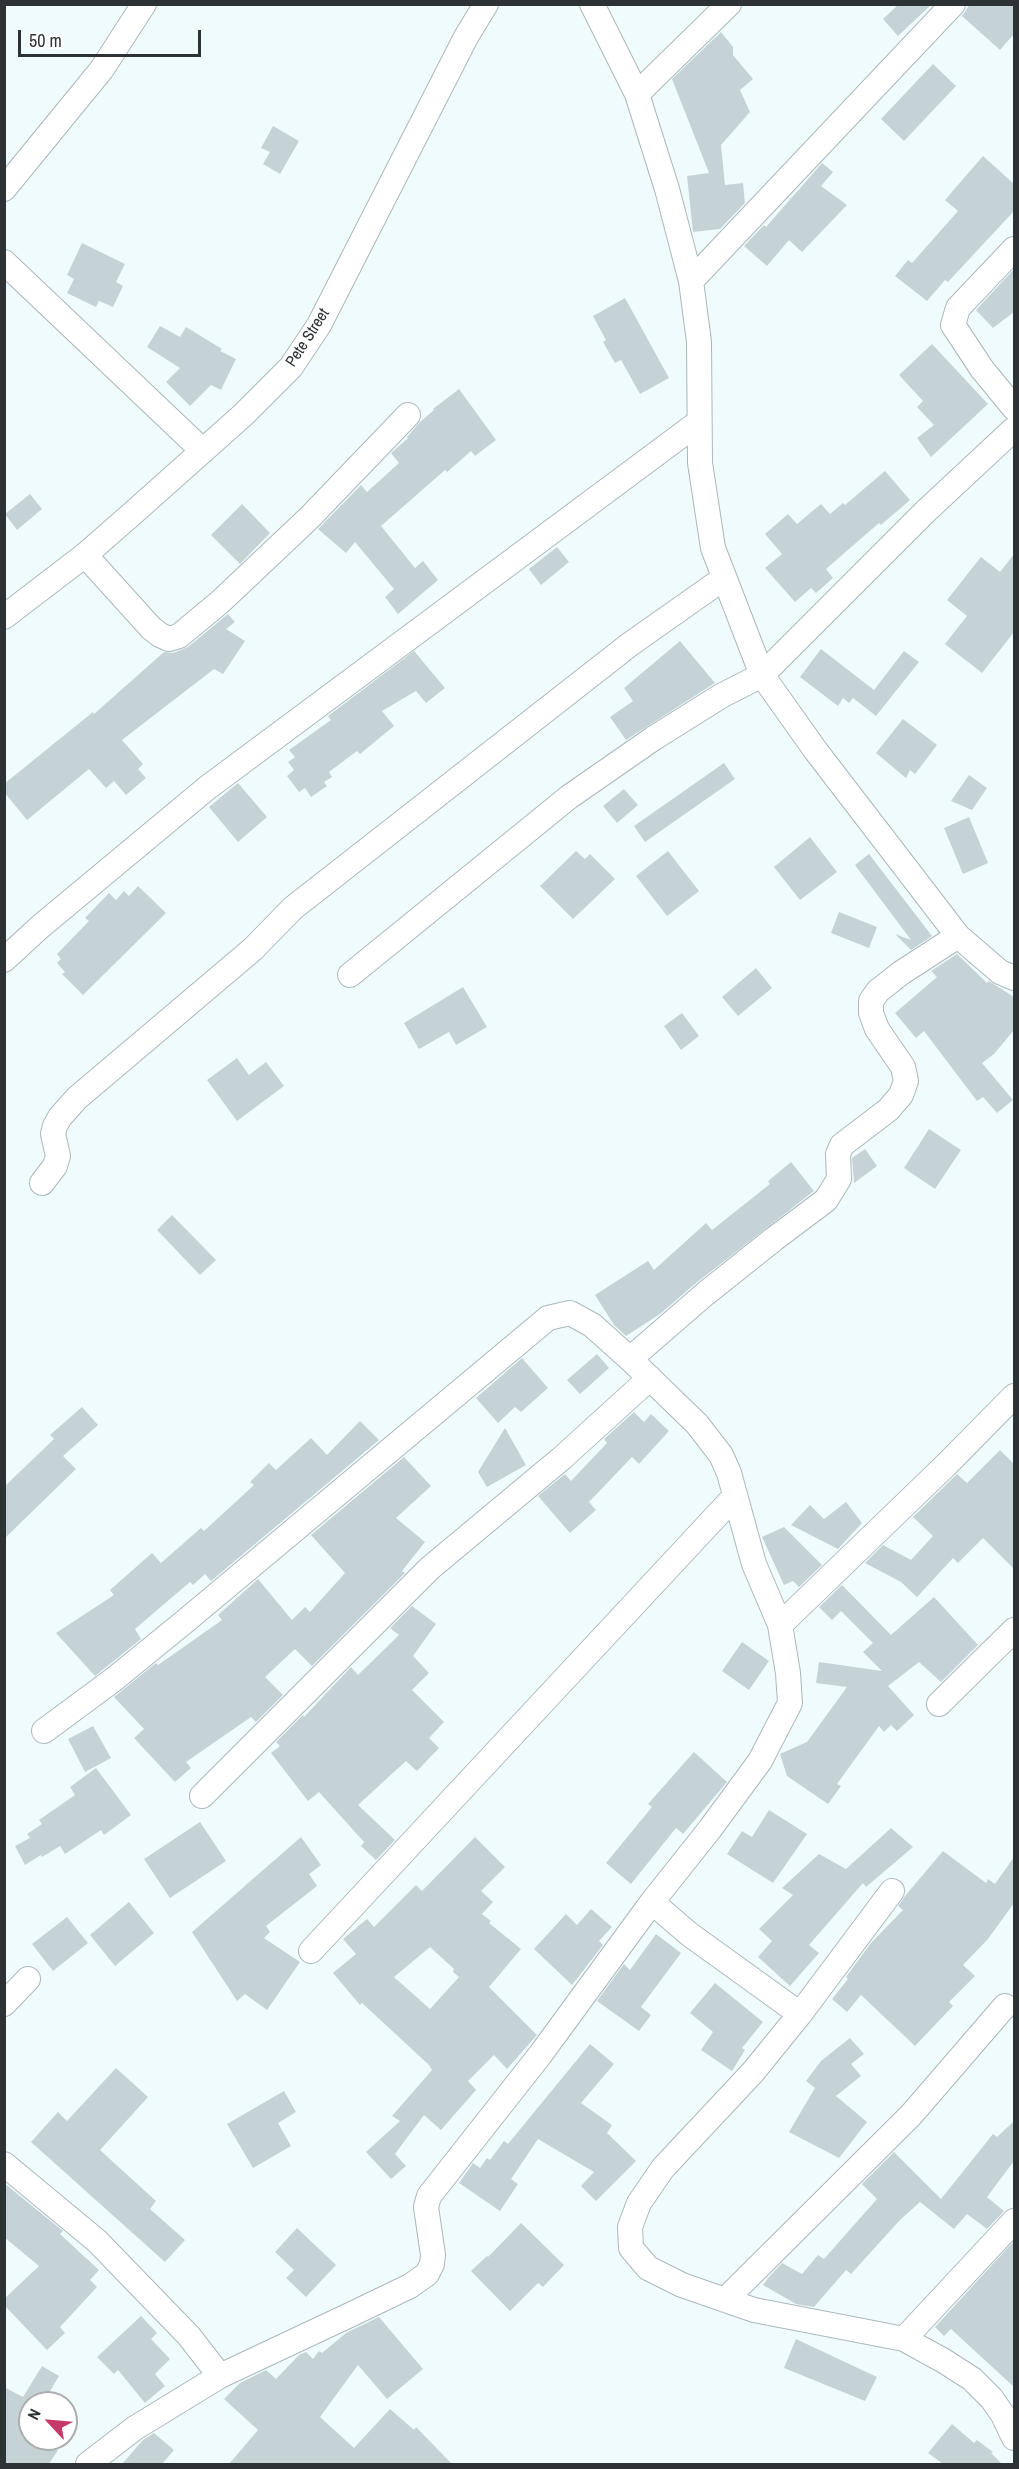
<!DOCTYPE html>
<style>
body{margin:0}
#map{position:relative;width:1019px;height:2469px;overflow:hidden;background:#f0fbfe;font-family:"Archivo Narrow",sans-serif}
canvas{display:block}
.frame{position:absolute;inset:0;border:6px solid #2d3234;pointer-events:none}
.north{position:absolute;left:18px;top:2391px;width:60px;height:60px;box-sizing:border-box;background:#fff;border:2px solid #abadae;border-radius:50%;rotate:296deg;font-size:16px;font-weight:700;line-height:24px;text-align:center;color:#2d3234}
.north::after{content:'';display:block;margin:auto;width:21px;height:27px;background:#c63a6a;clip-path:polygon(50% 0,100% 100%,50% 72%,0 100%)}
.scale{position:absolute;left:18px;top:30px;width:183px;height:27px;box-sizing:border-box;border:3px solid #2d3234;border-top:0;padding-left:8px;font-size:18px;line-height:21px;white-space:nowrap;color:#2d3234;-webkit-text-stroke:4px #fff;paint-order:stroke}
</style>
<div id="map">
<canvas width="1019" height="2469"></canvas>
<div class="frame"></div>
<div class="north">N</div>
<div class="scale">50 m</div>
</div>
<script>
const g = document.querySelector('canvas').getContext('2d');
g.lineJoin = 'round';
function paint(path, color) {
  g.fillStyle = color;
  g.fill(path, 'evenodd');
}
function poly(rows) {
  const path = new Path2D();
  for (const r of rows) {
    path.moveTo(r[0], r[1]);
    for (let i = 2; i < r.length; i += 2) path.lineTo(r[i], r[i + 1]);
  }
  return path;
}
function stroke(path, color, width, dash) {
  g.strokeStyle = color;
  g.lineWidth = width;
  g.lineCap = dash ? 'butt' : 'round';
  g.setLineDash(dash || []);
  g.stroke(path);
}
function label(font, color, halo, rows, align = 'center') {
  g.font = font + ' "Archivo Narrow",sans-serif';
  g.lineWidth = 4.5;
  g.setLineDash([]);
  g.textBaseline = 'middle';
  g.strokeStyle = halo;
  g.fillStyle = color;
  for (const [text, x, y, turn = 0] of rows) {
    g.save();
    g.translate(x, y);
    g.rotate((+turn || 0) * Math.PI / 180);
    g.textAlign = isNaN(turn) ? turn : align;
    if (halo) g.strokeText(text, 0, 0);
    g.fillText(text, 0, 0);
    g.restore();
  }
}
const building = poly([
 [899,4,932,4,898,36,883,19],
 [970,4,1014,4,1014,34,1000,50,962,16],
 [721,32,733,47,733,55,753,79,740,90,750,112,721,145,725,185,743,183,745,203,720,229,693,232,687,176,709,173,672,79],
 [933,64,956,86,904,141,881,119],
 [273,126,299,141,280,174,263,164,270,152,261,148],
 [983,156,1014,184,1014,211,948,282,945,280,927,301,895,276,908,260,912,263,958,211,945,200],
 [822,163,833,172,821,186,847,205,802,252,789,240,767,266,744,246,764,225,766,227],
 [82,243,125,264,116,282,123,286,113,307,99,301,96,307,67,293,74,279,67,275],
 [1014,269,1014,312,993,328,976,310],
 [625,298,669,378,640,394,621,360,615,363,603,342,606,340,593,316],
 [160,326,180,337,186,327,222,349,220,351,236,359,221,390,211,385,190,406,166,382,180,368,147,347],
 [932,344,988,404,931,457,917,438,934,425,917,407,923,401,899,375],
 [459,389,496,440,475,456,471,451,447,472,445,470,381,526,415,568,423,561,438,580,398,614,385,597,394,589,355,542,346,553,318,529,361,485,367,492,399,463,391,453,408,438,407,437,420,422,434,410,433,409],
 [885,471,910,500,881,525,879,523,826,569,833,578,816,593,811,588,795,602,765,568,782,554,765,534,788,514,797,524,821,504,830,514,843,503,845,505],
 [30,494,42,509,17,530,5,514],
 [242,504,270,533,240,564,211,535],
 [557,547,569,562,541,585,529,569],
 [1014,554,1014,632,982,673,945,644,967,616,947,600,981,557,1000,572],
 [228,614,235,622,226,629,245,641,223,674,214,669,122,740,143,764,138,769,146,778,126,795,114,781,106,788,89,769,27,820,4,792,4,784,93,712,94,714,164,652,173,653,188,647],
 [680,641,715,683,626,740,610,717,633,701,624,688],
 [821,649,874,690,904,651,919,662,876,716,853,698,849,703,843,698,838,706,800,677],
 [414,651,445,688,426,703,416,691,382,711,394,726,360,754,357,751,329,772,332,777,324,782,327,786,311,797,305,788,299,792,287,776,294,770,288,762,295,757,289,750,331,720,328,716],
 [903,719,937,745,915,774,910,770,906,778,876,753],
 [724,763,735,779,645,842,634,826],
 [969,775,987,788,972,810,951,801],
 [238,783,267,817,238,842,209,807],
 [624,789,638,805,617,823,603,806],
 [969,817,988,863,963,874,944,828],
 [810,837,837,872,800,900,774,867],
 [576,851,585,859,590,854,615,879,573,919,540,886],
 [668,851,699,891,667,916,636,876],
 [869,854,932,936,911,950,895,934,911,940,855,865],
 [138,886,166,913,83,995,62,974,65,972,57,963,61,959,57,954,89,921,85,918,109,893,116,900,124,891,129,896],
 [839,912,877,927,869,948,831,933],
 [957,954,987,983,989,981,1014,997,1014,1030,994,1054,982,1063,1013,1100,997,1113,983,1097,977,1101,924,1031,916,1038,895,1013,937,977,931,971],
 [756,968,772,988,738,1016,722,997],
 [463,987,487,1027,456,1045,449,1032,419,1049,404,1023],
 [682,1013,699,1036,681,1050,664,1026],
 [237,1058,249,1075,266,1062,284,1086,237,1121,207,1080],
 [929,1129,961,1150,935,1189,904,1168],
 [865,1149,877,1166,854,1183,852,1158],
 [791,1162,814,1191,696,1283,660,1314,626,1336,614,1325,595,1295,648,1261,654,1270,706,1223,712,1230,770,1184,768,1181],
 [172,1215,216,1260,200,1275,157,1230],
 [597,1354,609,1368,580,1394,567,1380],
 [522,1358,548,1388,521,1412,515,1407,498,1423,476,1398],
 [82,1407,98,1425,63,1456,76,1469,4,1539,4,1487,54,1439,50,1435],
 [634,1412,644,1422,651,1414,669,1431,639,1464,632,1457,589,1502,596,1510,570,1533,538,1496,565,1474,571,1481,607,1443,604,1439],
 [360,1421,379,1440,211,1581,205,1574,193,1585,190,1582,135,1629,141,1639,95,1676,56,1633,114,1595,110,1590,152,1553,161,1563,201,1528,204,1531,254,1485,250,1482,269,1463,276,1470,311,1438,327,1455],
 [505,1428,526,1465,487,1487,478,1472],
 [1000,1450,1014,1464,1014,1569,983,1538,958,1563,953,1558,917,1597,901,1582,865,1563,883,1545,911,1560,933,1536,913,1517,957,1474,967,1483],
 [404,1457,431,1486,396,1518,425,1542,402,1571,405,1573,312,1666,295,1649,265,1677,283,1695,256,1722,251,1717,186,1762,191,1768,175,1782,134,1738,144,1729,114,1697,156,1663,158,1665,222,1620,218,1615,258,1579,292,1620,305,1607,310,1612,345,1573,311,1535],
 [846,1502,862,1523,838,1549,791,1525,810,1505,824,1519],
 [784,1527,822,1565,799,1587,793,1581,784,1585,762,1537],
 [842,1585,891,1635,934,1597,978,1645,941,1682,919,1662,888,1686,914,1715,897,1731,891,1725,884,1732,879,1726,837,1784,841,1786,828,1804,787,1776,780,1754,807,1742,847,1687,816,1683,819,1662,882,1671,863,1652,873,1643,841,1611,832,1620,819,1607],
 [412,1606,436,1624,413,1656,429,1673,412,1690,444,1722,429,1738,439,1748,417,1771,406,1761,358,1805,395,1840,376,1860,361,1846,364,1842,319,1792,308,1801,271,1753,280,1746,276,1742,303,1715,304,1717,351,1667,358,1675,399,1635,390,1628],
 [742,1642,769,1661,749,1690,722,1671],
 [93,1726,111,1758,85,1772,68,1739],
 [694,1752,727,1782,683,1834,676,1828,631,1884,606,1863,652,1807,648,1804],
 [96,1768,131,1815,104,1835,101,1830,65,1854,60,1846,42,1857,41,1855,25,1865,15,1846,30,1838,27,1834,42,1824,39,1820,75,1795,70,1787],
 [769,1810,807,1834,773,1883,727,1854,742,1831,752,1837],
 [200,1822,226,1861,170,1898,144,1859],
 [891,1828,913,1847,866,1887,863,1883,809,1945,819,1953,790,1986,758,1957,772,1941,759,1929,793,1895,782,1888,819,1854,846,1869],
 [301,1837,321,1865,309,1874,317,1886,266,1926,270,1932,264,1938,300,1962,267,2010,245,1994,237,2001,192,1932],
 [475,1837,505,1867,481,1891,493,1902,482,1914,491,1921,489,1923,521,1949,489,1987,537,2035,507,2069,494,2055,468,2081,476,2090,441,2130,424,2115,395,2154,406,2166,391,2179,366,2152,400,2121,392,2116,432,2070,429,2065,362,2003,360,2005,333,1973,356,1954,343,1939,367,1919,374,1927,416,1885,422,1891],
 [430,1947,454,1969,453,1972,459,1977,430,2009,394,1977],
 [943,1851,986,1883,988,1879,995,1884,1014,1857,1014,1903,988,1939,963,1965,975,1976,949,2002,953,2006,915,2046,861,1995,847,2012,832,1999,848,1979,846,1977,871,1943,903,1910,898,1906,905,1896],
 [129,1902,154,1933,115,1966,90,1935],
 [591,1909,612,1927,599,1941,603,1945,572,1985,534,1949,566,1914,577,1925],
 [67,1917,88,1943,53,1971,32,1944],
 [656,1934,681,1953,641,2007,651,2015,639,2031,597,2001,624,1964,630,1970],
 [715,1983,763,2022,742,2048,745,2050,732,2071,701,2050,713,2032,690,2013],
 [850,2038,864,2054,851,2064,861,2076,836,2096,867,2122,839,2158,789,2132,815,2088,806,2081,821,2061],
 [590,2044,614,2064,581,2103,612,2125,607,2133,636,2161,596,2201,581,2186,594,2172,538,2139,511,2179,518,2184,500,2211,459,2183,473,2163,480,2168,487,2158,490,2160,504,2141,508,2144],
 [116,2068,148,2097,100,2150,156,2201,150,2209,185,2240,165,2262,31,2142,58,2112,67,2121],
 [284,2091,296,2112,278,2123,291,2146,253,2168,227,2124],
 [1014,2121,1014,2161,987,2197,1004,2211,987,2229,967,2214,954,2229,920,2202,899,2221,851,2274,846,2270,814,2307,796,2304,763,2285,768,2278,782,2263,802,2274,818,2255,824,2259,877,2199,862,2184,894,2152,941,2199,993,2134,997,2137],
 [4,2183,63,2231,60,2234,99,2270,90,2280,97,2287,60,2327,65,2333,47,2350,4,2305,4,2299,39,2266,4,2237],
 [521,2223,564,2265,543,2287,538,2283,510,2311,471,2271,487,2256,488,2257],
 [297,2228,336,2265,306,2297,286,2278,294,2270,275,2252],
 [1014,2241,1014,2387,951,2329,944,2336,935,2327],
 [141,2316,157,2333,151,2339,170,2359,155,2374,165,2386,145,2403,118,2370,114,2374,97,2357],
 [379,2317,423,2369,387,2399,358,2365,320,2417,354,2448,390,2409,414,2430,416,2427,452,2464,229,2464,258,2430,224,2399,240,2383,266,2370,276,2379,299,2355,306,2352,313,2359,319,2351,322,2353,346,2333],
 [796,2339,877,2377,865,2401,784,2368],
 [42,2366,59,2376,43,2403,30,2403,30,2439,42,2439,58,2450,49,2464,4,2464,4,2387,23,2397],
 [952,2424,974,2443,977,2440,993,2452,991,2453,1002,2464,943,2464,928,2453],
 [154,2433,174,2450,162,2464,122,2464,143,2440]
]);
const minor = poly([
 [592,4,637,94,667,189,691,281,699,342,700,463,713,548,762,675,816,751,958,936,1000,972,1014,978],
 [637,94,729,4],
 [4,189,102,69,144,4],
 [1014,249,958,308,953,325,982,369,1014,408],
 [4,262,203,451],
 [691,281,953,4],
 [85,555,151,628,160,635,169,639,179,636,220,602,309,518,408,415],
 [4,617,85,555,133,513,243,415,291,367,319,325,466,37,486,4],
 [4,960,41,926,207,788,699,422],
 [350,975,569,797,654,738,721,696,762,675,926,511,1014,429],
 [42,1183,55,1166,58,1156,53,1134,55,1126,60,1117,77,1098,253,949,293,908,629,645,724,578],
 [630,1359,705,1294,774,1239,826,1200,839,1179,838,1154,842,1145,888,1110,901,1095,906,1081,903,1067,877,1029,871,1013,871,1001,878,991,901,973,958,936],
 [780,1625,946,1465,1014,1396],
 [939,1704,1014,1630],
 [44,1731,113,1680,183,1623,548,1318,570,1313,592,1325,630,1359,697,1424,721,1455,729,1473,754,1564,780,1625,788,1673,790,1703,760,1761,710,1829,652,1902,540,2055,429,2196,426,2207,433,2255,432,2264,427,2274,410,2286,354,2313,220,2376,135,2428,88,2464],
 [202,1796,430,1568,562,1458,650,1378],
 [892,1891,800,2014,753,2072,663,2168,639,2203,630,2227,631,2248,648,2268,682,2285,754,2310,904,2339,944,2361,972,2379,992,2399,1003,2415,1014,2438],
 [652,1902,689,1934,800,2014],
 [311,1951,734,1497],
 [4,2004,28,1979],
 [4,2164,97,2241,189,2336,220,2376],
 [725,2300,911,2115,1005,2006],
 [904,2339,1014,2221]
]);
const streetNames = [
 ["Pete Street",308,338,-57]
];
paint(building, '#c6d3d6');
stroke(minor, '#abb8bb', 26);
stroke(minor, '#fff', 24);
label('16px', '#2d3234', '#fff', streetNames);
</script>
